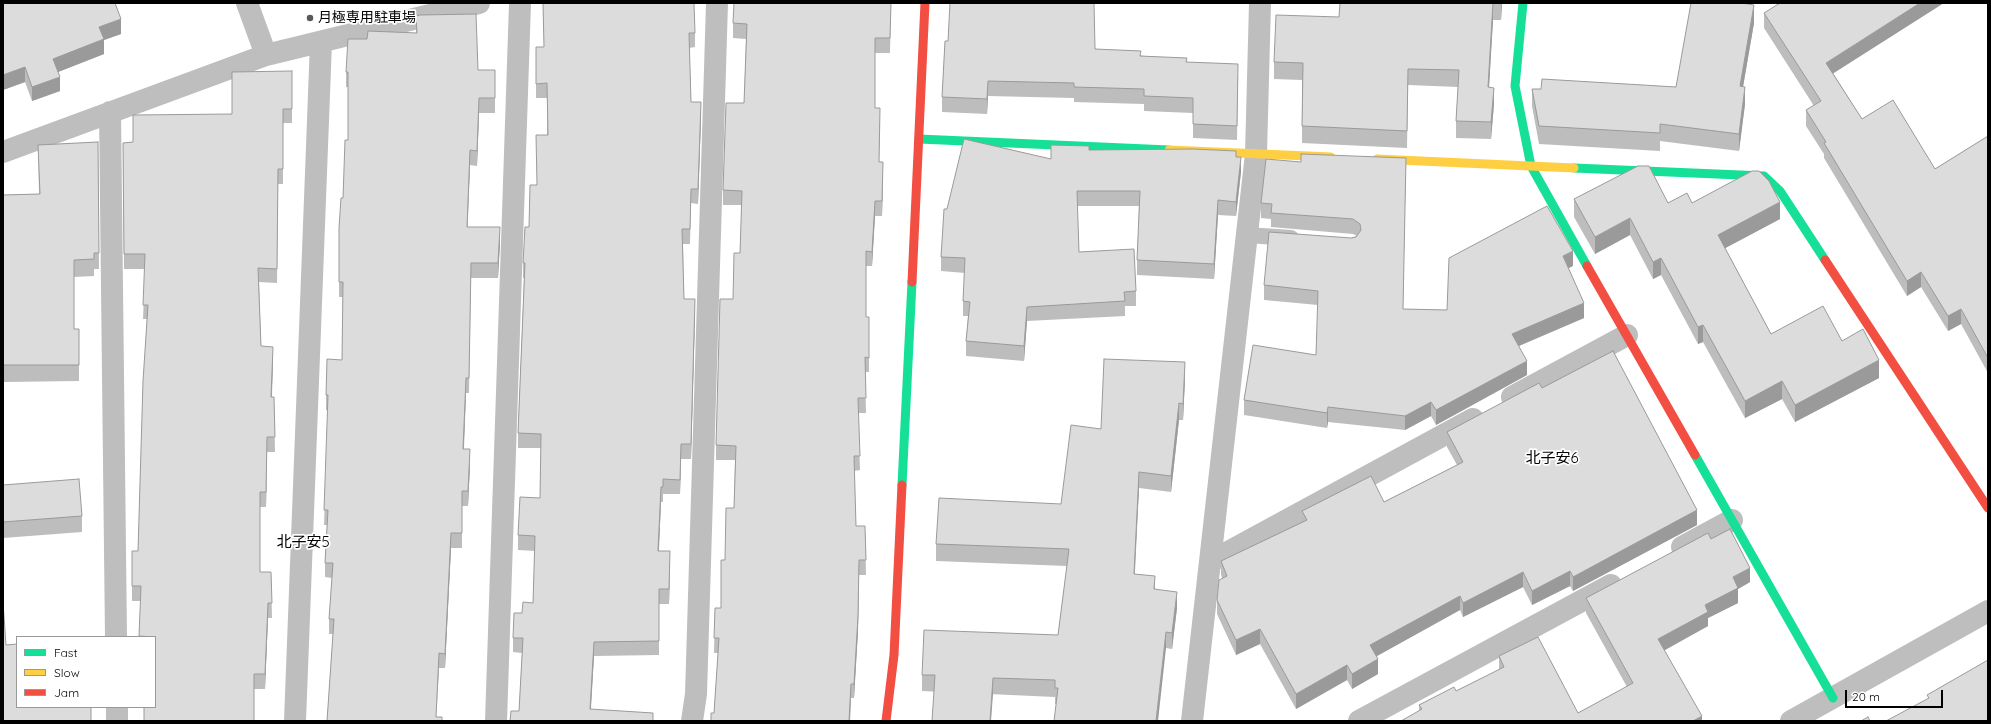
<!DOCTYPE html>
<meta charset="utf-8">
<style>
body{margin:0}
#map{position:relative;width:1991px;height:724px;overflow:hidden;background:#fff;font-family:Quicksand,sans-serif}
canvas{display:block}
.frame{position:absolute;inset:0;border:4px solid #000;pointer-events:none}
.legend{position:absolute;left:16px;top:636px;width:140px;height:72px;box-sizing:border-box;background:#fff;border:1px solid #999;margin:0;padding:5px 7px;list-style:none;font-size:12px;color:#000}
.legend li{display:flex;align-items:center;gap:8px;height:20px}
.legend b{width:20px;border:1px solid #999}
.scale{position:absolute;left:1845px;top:690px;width:98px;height:18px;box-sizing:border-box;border:2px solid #000;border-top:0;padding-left:5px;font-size:12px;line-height:14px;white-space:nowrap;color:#000;-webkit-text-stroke:3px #fff;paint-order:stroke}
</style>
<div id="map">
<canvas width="1991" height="724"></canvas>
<div class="frame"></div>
<ul class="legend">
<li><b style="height:5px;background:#16e098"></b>Fast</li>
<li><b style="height:5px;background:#ffcf43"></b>Slow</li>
<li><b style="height:5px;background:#f24e42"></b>Jam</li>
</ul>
<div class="scale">20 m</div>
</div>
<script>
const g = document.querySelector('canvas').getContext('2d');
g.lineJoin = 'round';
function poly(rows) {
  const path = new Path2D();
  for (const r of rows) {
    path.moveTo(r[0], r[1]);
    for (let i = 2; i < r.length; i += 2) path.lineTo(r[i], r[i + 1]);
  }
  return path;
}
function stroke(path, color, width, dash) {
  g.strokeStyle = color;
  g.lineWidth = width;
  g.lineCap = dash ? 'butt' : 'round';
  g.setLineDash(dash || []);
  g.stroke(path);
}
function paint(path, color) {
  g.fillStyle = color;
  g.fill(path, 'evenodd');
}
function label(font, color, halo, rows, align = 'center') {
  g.font = font + ' Quicksand,"Noto Sans JP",sans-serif';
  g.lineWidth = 3.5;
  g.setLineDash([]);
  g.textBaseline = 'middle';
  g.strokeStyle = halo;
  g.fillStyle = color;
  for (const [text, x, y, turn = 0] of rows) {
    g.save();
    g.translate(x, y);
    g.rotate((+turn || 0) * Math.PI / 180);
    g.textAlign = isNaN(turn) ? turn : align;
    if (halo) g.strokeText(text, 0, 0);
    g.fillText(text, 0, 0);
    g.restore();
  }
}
const lane = poly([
 [1247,235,1291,238]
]);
const street = poly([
 [247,3,266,55],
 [110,112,116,637],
 [3,152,266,55,479,3],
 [1512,397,1627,335],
 [1682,547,1732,520],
 [1210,562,1473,419],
 [117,707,117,721],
 [295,721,321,42],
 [496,721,520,3],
 [692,721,696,694,717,3],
 [1192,721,1256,154,1260,3],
 [1359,721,1611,585],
 [1791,721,1988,611]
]);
const fast = poly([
 [1523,3,1515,86,1531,166,1587,266],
 [919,139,1169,150],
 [1574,168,1764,176,1780,191,1825,260],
 [1695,455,1833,698],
 [902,485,912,282]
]);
const slow = poly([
 [1169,150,1331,157],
 [1377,159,1574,168]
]);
const jam = poly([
 [1825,260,1988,508],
 [1587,266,1695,455],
 [912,282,925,3],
 [886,721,894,655,902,485]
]);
const wall = poly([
 [3,3,121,34,104,40,104,54,58,72,60,91,32,101,25,82,3,90],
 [543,3,695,33,695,47,689,48,691,102,701,117,698,204,691,203,690,244,683,244,684,299,695,314,691,459,681,459,680,494,663,494,663,502,661,502,659,551,670,566,669,604,659,604,659,655,594,656,591,709,653,721,519,711,522,653,513,652,513,638,522,613,533,603,535,551,518,550,518,535,540,498,541,448,518,448,518,433,524,278,523,278,523,263,537,185,547,135,547,98,536,98,536,47,544,47],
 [891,3,890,53,875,53,875,108,880,123,879,162,883,177,882,216,875,216,872,266,866,266,866,317,869,317,869,372,865,372,866,413,858,413,860,470,854,471,856,526,865,526,866,575,859,575,858,631,854,698,851,698,850,721,711,721,714,713,718,653,714,653,715,608,721,608,725,560,734,508,735,460,716,460,716,445,733,299,740,253,742,205,723,205,723,190,744,103,746,39,733,38,733,23],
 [1340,3,1502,3,1501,20,1493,20,1489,87,1494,104,1491,139,1456,138,1456,121,1458,87,1408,85,1407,148,1302,143,1302,80,1274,79,1274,62,1339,17],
 [1764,13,1833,73,1862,119,1935,169,1988,136,1988,373,1961,324,1948,331,1921,287,1907,296,1824,158,1824,154,1806,126,1806,110,1814,106,1764,28],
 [416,16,478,70,495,70,495,113,479,113,477,166,470,165,467,227,500,242,498,278,471,278,469,393,466,393,464,449,470,464,468,506,462,506,462,548,451,548,445,668,439,668,327,721,333,634,329,634,329,619,332,578,325,577,325,563,327,525,324,525,328,410,326,410,326,395,342,360,343,297,339,297,339,228,343,198,348,140,348,87,346,87,346,72,367,39,416,33],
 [1754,23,1743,87,1745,104,1739,151,1660,141,1660,151,1539,144,1532,106,1532,89,1541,89,1676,87],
 [945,41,1095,49,1187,62,1238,78,1237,140,1193,138,1193,113,1144,111,1144,104,1074,102,1074,98,988,96,987,114,942,112,942,97],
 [292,71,292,123,283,123,283,184,278,184,277,283,259,282,261,346,273,361,272,397,274,397,275,452,267,452,266,507,260,507,260,572,271,572,272,618,268,618,265,689,254,689,155,637,139,637,141,601,132,601,132,551,138,551,147,319,143,319,145,269,124,269,123,143,133,142,232,114],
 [98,142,99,269,94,269,94,276,74,277,74,329,79,329,79,381,3,382,3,195,39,194,38,145],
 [1089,150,1236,157,1241,172,1236,216,1218,215,1214,279,1137,275,1137,260,1139,206,1077,206,1079,252,1136,291,1136,306,1125,306,1125,316,1027,321,1024,361,966,356,966,341,968,316,963,316,963,301,965,273,941,271,941,257,947,209,1051,159],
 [1406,158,1403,309,1447,310,1573,266,1568,268,1584,318,1518,346,1527,375,1436,425,1431,416,1405,430,1328,422,1327,428,1244,415,1244,400,1316,355,1318,305,1264,300,1264,285,1351,238,1357,236,1353,234,1271,227,1271,219,1261,218,1261,203,1301,162],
 [1574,199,1692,203,1780,219,1725,248,1771,334,1842,341,1879,378,1795,422,1782,399,1745,418,1703,342,1698,344,1661,275,1653,279,1630,235,1595,254,1574,217],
 [1185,379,1183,420,1179,420,1171,492,1139,488,1134,574,1155,590,1177,608,1172,649,1166,648,1056,704,1055,704,1055,697,922,691,922,675,1058,635,1067,566,936,561,936,544,1061,504,1101,429],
 [1542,388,1697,525,1573,591,1570,586,1532,605,1523,587,1463,617,1460,610,1376,656,1378,674,1352,689,1347,680,1296,709,1260,644,1236,655,1217,614,1217,600,1222,578,1221,575,1221,561,1302,522,1302,511,1384,502,1457,465,1447,447,1447,432],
 [3,485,82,516,82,532,3,538],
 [1711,539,1750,582,1738,589,1738,603,1708,618,1708,626,1664,650,1702,721,1419,711,1419,705,1456,691,1499,670,1499,656,1578,713,1627,687,1586,613,1586,598]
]);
const shadedWall = poly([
 [1493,3,1493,20,1488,104,1488,87],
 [1501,3,1502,3,1501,20],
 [1920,3,1944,3,1826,78,1826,63],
 [1754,5,1754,23,1740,104,1740,86],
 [121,19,121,34,104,40,104,54,53,74,53,59,99,27],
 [25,67,25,82,3,90,3,75],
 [60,77,60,91,32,101,32,87],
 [988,81,988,96,987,114,987,99],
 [1745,87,1745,104,1739,151,1739,134],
 [1494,88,1494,104,1491,139,1491,122],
 [479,98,479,113,477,166,477,151],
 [701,102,701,117,698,204,698,189],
 [470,150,470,165,467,242,467,227],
 [1241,157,1241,172,1236,216,1236,202],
 [883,162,883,177,882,216,882,201],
 [1218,200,1218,215,1214,279,1214,264],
 [875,201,875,216,872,266,872,252],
 [1780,202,1780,219,1718,252,1718,235],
 [1630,218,1630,235,1595,254,1595,237],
 [500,227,500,242,498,278,498,263],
 [1573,251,1573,266,1563,271,1563,256],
 [1661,258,1661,275,1653,279,1653,262],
 [1921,272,1921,287,1907,296,1907,281],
 [695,299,695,314,691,459,691,444],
 [1584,303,1584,318,1512,349,1512,334],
 [1027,307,1027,321,1024,361,1024,346],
 [1961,309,1961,324,1948,331,1948,316],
 [1703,325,1703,342,1698,344,1698,327],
 [273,347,273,361,271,412,271,397],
 [1879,360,1879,378,1795,422,1795,405],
 [1527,361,1527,375,1436,425,1436,410],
 [1185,362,1185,379,1183,420,1183,404],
 [466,378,466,393,463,464,463,449],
 [1782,381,1782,399,1745,418,1745,401],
 [1431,402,1431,416,1405,430,1405,416],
 [1179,403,1179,420,1171,492,1171,476],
 [1328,407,1328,422,1327,428,1327,413],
 [267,437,267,452,266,507,266,492],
 [681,444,681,459,680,494,680,480],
 [470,449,470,464,468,506,468,491],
 [1139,472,1139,488,1134,591,1134,574],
 [661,487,661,502,658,565,658,551],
 [1697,510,1697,525,1573,591,1573,577],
 [451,533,451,548,445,668,445,654],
 [670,551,670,566,669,604,669,589],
 [859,560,858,631,854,698,854,684],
 [1750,568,1750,582,1738,589,1738,603,1708,618,1708,626,1658,654,1658,639,1705,605,1733,577],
 [1570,571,1570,586,1532,605,1532,591],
 [1523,572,1523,587,1463,617,1463,603],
 [1155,576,1155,593,1154,589],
 [1177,592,1177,608,1172,649,1172,633],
 [1460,596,1460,610,1370,660,1370,645],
 [268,603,268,618,265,689,265,674],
 [1260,629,1260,644,1236,655,1236,640],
 [1166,632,1166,648,1158,721,1156,721],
 [594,642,594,656,590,721,590,709],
 [439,653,439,668,436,721],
 [1378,659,1378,674,1352,689,1352,674],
 [1347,665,1347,680,1296,709,1296,694],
 [993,678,993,694,991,721,990,721],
 [851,684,850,721,849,721],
 [1702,716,1702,721,1693,721]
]);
const building = poly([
 [3,3,115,3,121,19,99,27,104,39,53,59,60,77,32,87,25,67,3,75,3,3],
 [543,3,694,3,695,33,689,33,691,102,701,102,698,189,691,189,690,229,682,229,684,299,695,299,691,444,681,444,680,480,663,479,663,487,661,487,658,551,670,551,669,589,659,589,659,641,594,642,590,709,653,713,653,721,510,721,511,711,519,711,523,638,513,638,514,613,522,613,523,602,533,603,535,536,518,535,520,497,540,498,541,434,518,433,525,263,523,263,525,227,529,227,530,185,537,185,536,135,548,135,547,83,536,84,536,47,544,47,543,3],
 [734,3,891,3,890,38,875,38,875,108,880,108,879,162,883,162,882,201,875,201,872,252,866,251,866,317,869,317,869,358,865,357,866,398,858,398,860,456,854,456,856,526,865,526,866,560,859,560,858,616,854,684,851,684,849,721,711,721,711,713,714,713,719,638,714,638,715,608,721,608,721,560,725,560,726,508,734,508,736,446,716,445,720,299,733,299,734,253,740,253,742,191,723,190,726,103,744,103,747,24,733,23,734,3],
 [950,3,1094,3,1095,49,1141,51,1140,56,1187,58,1186,62,1238,64,1237,126,1193,124,1193,98,1144,96,1144,89,1074,87,1074,83,988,81,987,99,942,97,945,41,948,41,950,3],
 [1340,3,1493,3,1488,87,1494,88,1491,122,1456,121,1459,70,1408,69,1407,131,1302,126,1303,63,1274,62,1276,15,1339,17,1340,3],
 [1691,3,1741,3,1754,5,1740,86,1745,87,1739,134,1660,124,1660,133,1539,126,1532,89,1541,89,1542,79,1676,87,1691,3],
 [1780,3,1920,3,1826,63,1862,119,1893,100,1935,169,1988,136,1988,358,1961,309,1948,316,1921,272,1907,281,1824,143,1826,142,1806,110,1821,101,1764,13,1780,3],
 [476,14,478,70,495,70,495,98,479,98,477,151,470,150,467,227,500,227,498,263,471,263,469,378,466,378,463,449,470,449,468,491,462,491,462,533,451,533,445,654,439,653,436,717,442,717,442,721,327,721,334,619,329,619,333,563,325,563,328,510,324,510,328,395,326,395,327,359,342,360,343,282,339,282,339,228,341,198,343,198,345,140,348,140,348,72,346,72,348,39,367,39,368,31,417,33,416,16,420,15,476,14],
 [292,71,292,109,283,109,283,169,278,169,277,269,258,268,261,346,273,347,271,397,274,397,275,437,267,437,266,492,260,492,260,572,271,572,272,603,268,603,265,674,254,674,254,721,144,721,144,707,155,707,155,637,139,636,141,586,132,586,132,551,138,551,143,381,148,305,143,305,145,254,124,254,123,143,133,142,133,115,232,114,232,72,292,71],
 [964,139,1051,159,1051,145,1089,146,1089,150,1193,149,1236,151,1236,157,1241,157,1236,202,1218,200,1214,264,1137,260,1140,191,1077,191,1079,252,1134,249,1136,291,1124,292,1125,301,1027,307,1024,346,966,341,970,302,963,301,965,258,941,257,944,209,947,209,964,139],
 [98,142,99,253,94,253,94,259,74,260,74,329,79,329,79,365,3,365,3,195,40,194,38,145,98,142],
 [1301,154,1406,158,1403,309,1447,310,1449,258,1547,206,1573,251,1563,256,1584,303,1512,334,1527,361,1436,410,1431,402,1405,416,1328,407,1327,413,1244,400,1253,345,1316,355,1318,291,1264,285,1269,232,1351,238,1356,237,1361,230,1360,224,1353,219,1271,213,1272,204,1261,203,1266,159,1301,162,1301,154],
 [1638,166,1649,166,1668,203,1687,193,1692,203,1752,171,1759,171,1769,181,1780,202,1718,235,1771,334,1823,306,1842,341,1863,329,1879,360,1795,405,1782,381,1745,401,1703,325,1698,327,1661,258,1653,262,1630,218,1595,237,1574,199,1638,166],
 [1613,351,1697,510,1573,577,1570,571,1532,591,1523,572,1463,603,1460,596,1370,645,1378,659,1352,674,1347,665,1296,694,1260,629,1236,640,1217,600,1219,580,1227,576,1221,561,1307,520,1302,511,1371,476,1384,502,1463,462,1447,432,1539,383,1542,388,1613,351],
 [1104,359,1185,362,1183,404,1179,403,1171,476,1139,472,1134,574,1155,576,1154,589,1177,592,1172,633,1166,632,1156,721,1054,721,1058,688,1055,688,1055,680,993,678,990,721,932,721,935,675,922,675,924,630,1058,635,1069,549,936,544,939,498,1061,504,1071,425,1101,429,1104,359],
 [79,479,82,516,3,522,3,485,79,479],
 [1730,529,1750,568,1733,577,1738,588,1705,605,1708,612,1658,639,1702,716,1693,721,1401,721,1422,709,1419,705,1454,687,1456,691,1504,667,1499,656,1538,637,1578,713,1633,683,1586,598,1708,533,1711,539,1730,529],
 [3,602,6,645,17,644,17,707,91,707,91,721,3,721,3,602],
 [1988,660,1988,721,1886,721,1929,698,1927,695,1988,660],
 [1868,717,1870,721,1861,721,1868,717]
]);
const markers = [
 [310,18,4,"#595959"]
];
const poiNames = [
 ["月極専用駐車場",318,18]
];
const neighbourhoodNames = [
 ["北子安6",1552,458],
 ["北子安5",303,542]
];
stroke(lane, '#bebebe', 16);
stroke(street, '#bebebe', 22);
stroke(fast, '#16e098', 9);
stroke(slow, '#ffcf43', 9);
stroke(jam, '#f24e42', 9);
paint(wall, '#bdbdbd');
paint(shadedWall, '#9a9a9a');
paint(building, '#dcdcdc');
stroke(building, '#9a9a9a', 1);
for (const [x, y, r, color] of markers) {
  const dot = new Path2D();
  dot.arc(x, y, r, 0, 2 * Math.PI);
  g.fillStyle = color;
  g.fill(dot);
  stroke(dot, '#fff', 1.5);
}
label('14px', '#000', '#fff', poiNames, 'left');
label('15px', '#000', '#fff', neighbourhoodNames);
</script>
